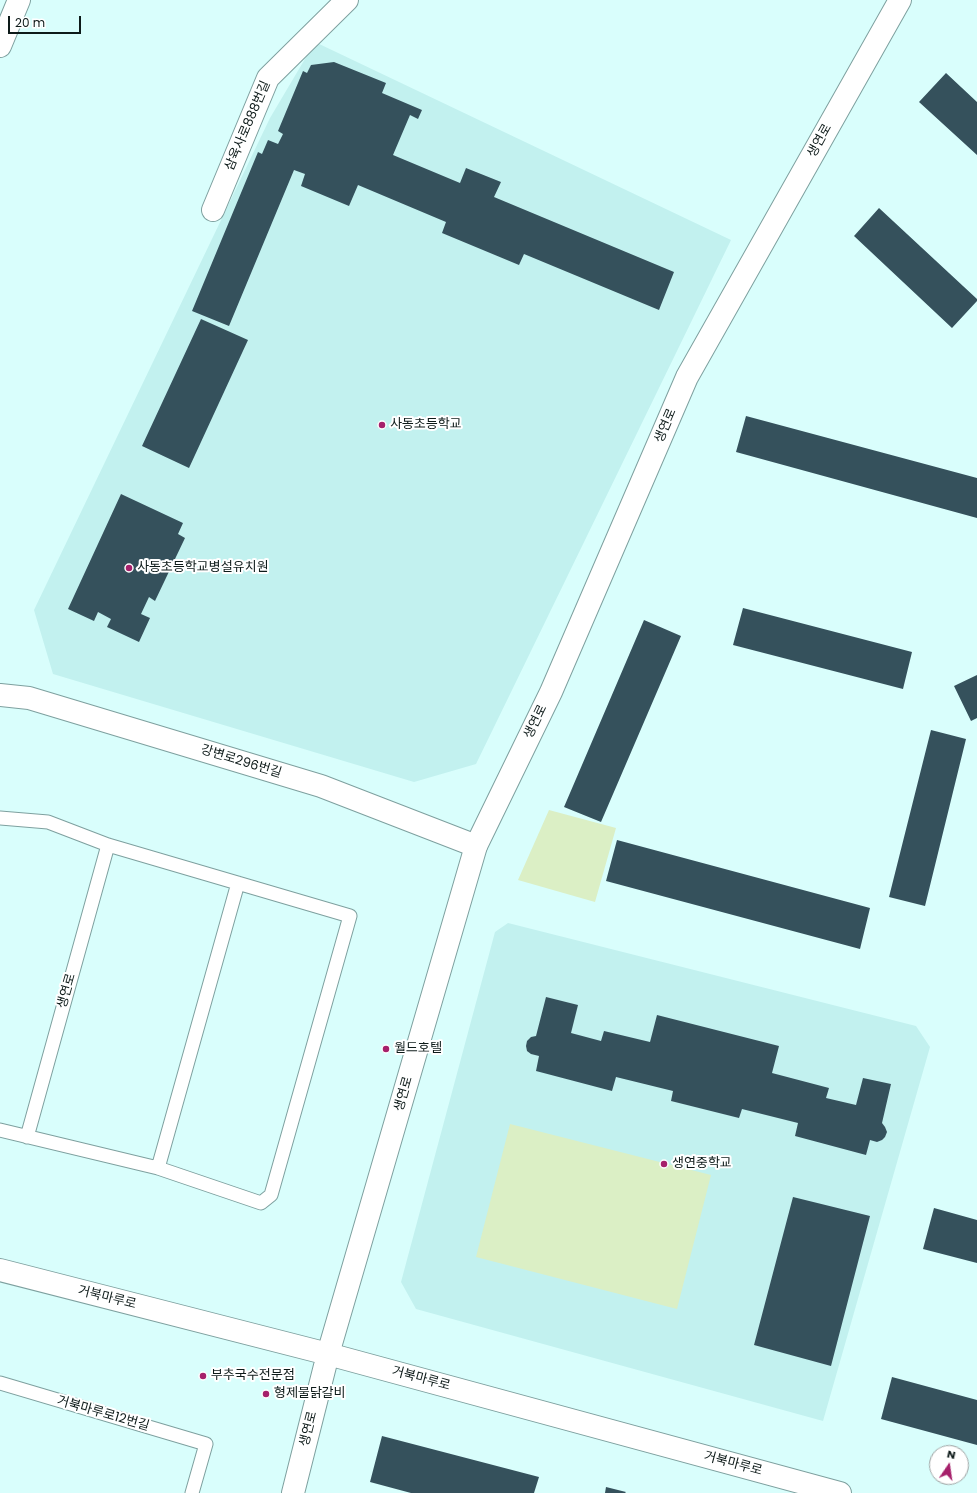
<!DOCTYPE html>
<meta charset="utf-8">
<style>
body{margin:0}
#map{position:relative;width:977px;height:1493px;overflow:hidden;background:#d9fefc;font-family:Poppins,sans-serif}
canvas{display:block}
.north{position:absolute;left:929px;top:1445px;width:40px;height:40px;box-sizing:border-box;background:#fff;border:1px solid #9ea3a3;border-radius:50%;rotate:13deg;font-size:11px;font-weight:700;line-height:16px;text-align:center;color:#0d1a19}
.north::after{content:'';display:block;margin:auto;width:14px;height:18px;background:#a6206b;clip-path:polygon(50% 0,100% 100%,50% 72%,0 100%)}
.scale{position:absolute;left:8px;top:16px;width:73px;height:18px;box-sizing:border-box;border:2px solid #0d1a19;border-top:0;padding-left:5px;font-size:12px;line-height:14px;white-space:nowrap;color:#0d1a19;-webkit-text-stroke:3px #fff;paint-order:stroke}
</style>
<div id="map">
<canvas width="977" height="1493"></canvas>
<div class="north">N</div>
<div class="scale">20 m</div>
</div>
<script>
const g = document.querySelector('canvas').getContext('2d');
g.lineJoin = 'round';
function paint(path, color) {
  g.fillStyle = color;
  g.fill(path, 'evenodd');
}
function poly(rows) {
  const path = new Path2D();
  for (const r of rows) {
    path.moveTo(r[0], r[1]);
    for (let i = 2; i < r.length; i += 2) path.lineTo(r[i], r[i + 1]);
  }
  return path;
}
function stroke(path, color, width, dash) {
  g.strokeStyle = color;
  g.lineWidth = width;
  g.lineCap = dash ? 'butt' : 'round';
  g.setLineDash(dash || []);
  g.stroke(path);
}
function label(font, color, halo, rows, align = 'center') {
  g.font = font + ' Poppins,"Noto Sans KR",sans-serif';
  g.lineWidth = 4;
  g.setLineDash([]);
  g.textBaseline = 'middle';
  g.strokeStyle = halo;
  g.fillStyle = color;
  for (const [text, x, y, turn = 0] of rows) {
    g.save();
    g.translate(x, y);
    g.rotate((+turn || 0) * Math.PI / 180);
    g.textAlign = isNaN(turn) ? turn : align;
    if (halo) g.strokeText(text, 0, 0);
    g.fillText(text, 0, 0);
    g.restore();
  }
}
const built = poly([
 [315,42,731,240,476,764,414,782,53,674,34,610,270,118],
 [508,923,916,1026,930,1047,823,1421,416,1309,401,1282,495,932]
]);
const green = poly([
 [549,810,616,828,595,902,518,880],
 [510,1124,711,1175,677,1309,476,1257]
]);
const building = poly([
 [334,62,386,83,382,93,422,110,418,119,410,115,393,155,460,183,466,168,501,182,494,197,674,272,659,310,524,254,519,265,442,233,446,222,358,185,349,206,301,186,305,174,294,170,229,326,192,311,258,152,262,154,268,140,278,144,283,134,278,131,303,71,307,73,311,65],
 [946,73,977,102,977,155,919,102],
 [879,208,977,299,977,301,952,328,854,236],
 [201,319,248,340,189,468,142,446],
 [746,416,977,478,977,518,736,452],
 [121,494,183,523,178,534,185,538,155,601,149,597,141,614,150,618,139,642,107,627,111,619,98,612,94,621,68,609],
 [743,608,912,652,903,689,733,645],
 [644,620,681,636,601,822,564,807],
 [977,675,977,718,971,721,954,686],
 [931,730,966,739,925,906,889,897],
 [617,840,870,908,860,949,606,881],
 [546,997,578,1005,571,1033,601,1041,604,1031,650,1042,657,1015,779,1046,772,1073,829,1088,826,1098,856,1105,863,1078,891,1084,882,1123,885,1127,887,1132,885,1137,882,1140,877,1142,870,1140,866,1155,795,1136,798,1123,742,1109,739,1118,671,1101,673,1091,616,1077,612,1091,536,1071,539,1056,531,1054,527,1051,526,1046,527,1041,531,1037,536,1036],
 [793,1197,870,1216,831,1366,754,1345],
 [934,1208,977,1220,977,1263,923,1249],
 [892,1377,977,1400,977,1445,881,1419],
 [382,1436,539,1477,534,1493,411,1493,370,1482],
 [606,1487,626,1492,625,1493,605,1493]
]);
const lane = poly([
 [0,818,48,822,108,845,350,916,271,1195,261,1203,158,1168,0,1130],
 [27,1137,108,845],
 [158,1168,238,883],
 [0,1383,206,1444,192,1493]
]);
const street = poly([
 [0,46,19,0],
 [213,210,268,78,347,0],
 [0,695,29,698,321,786,476,846]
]);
const secondary = poly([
 [0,1270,328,1354,840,1493],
 [293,1493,328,1354,476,846,551,692,687,377,900,0]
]);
const markers = [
 [382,425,4,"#a6206b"],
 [129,568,4,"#a6206b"],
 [386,1049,4,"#a6206b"],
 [664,1164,4,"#a6206b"],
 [203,1376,4,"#a6206b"],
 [266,1394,4,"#a6206b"]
];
const streetNames = [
 ["삼육사로888번길",248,126,-67],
 ["생연로",820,141,-61],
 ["생연로",666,426,-67],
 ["생연로",536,722,-64],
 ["강변로296번길",241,762,17],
 ["생연로",67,991,-74],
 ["생연로",404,1094,-74],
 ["거북마루로",107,1298,14],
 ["거북마루로",421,1379,15],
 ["거북마루로12번길",103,1414,16],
 ["생연로",309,1429,-76],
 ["거북마루로",733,1464,15]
];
const poiNames = [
 ["사동초등학교",390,425],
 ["사동초등학교병설유치원",137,568],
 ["월드호텔",394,1049],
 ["생연중학교",672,1164],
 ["부추국수전문점",211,1376],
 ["형제물닭갈비",274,1394]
];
paint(built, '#c2f1ef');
paint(green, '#dbefc5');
paint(building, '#35515c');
stroke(lane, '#7ea09f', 15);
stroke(street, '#7ea09f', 24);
stroke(secondary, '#7ea09f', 24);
stroke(lane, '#fff', 13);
stroke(street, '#fff', 22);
stroke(secondary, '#fff', 22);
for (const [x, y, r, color] of markers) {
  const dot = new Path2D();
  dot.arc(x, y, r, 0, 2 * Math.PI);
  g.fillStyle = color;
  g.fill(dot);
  stroke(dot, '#fff', 1.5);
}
label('13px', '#0d1a19', '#fff', streetNames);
label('13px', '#0d1a19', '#fff', poiNames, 'left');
</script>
